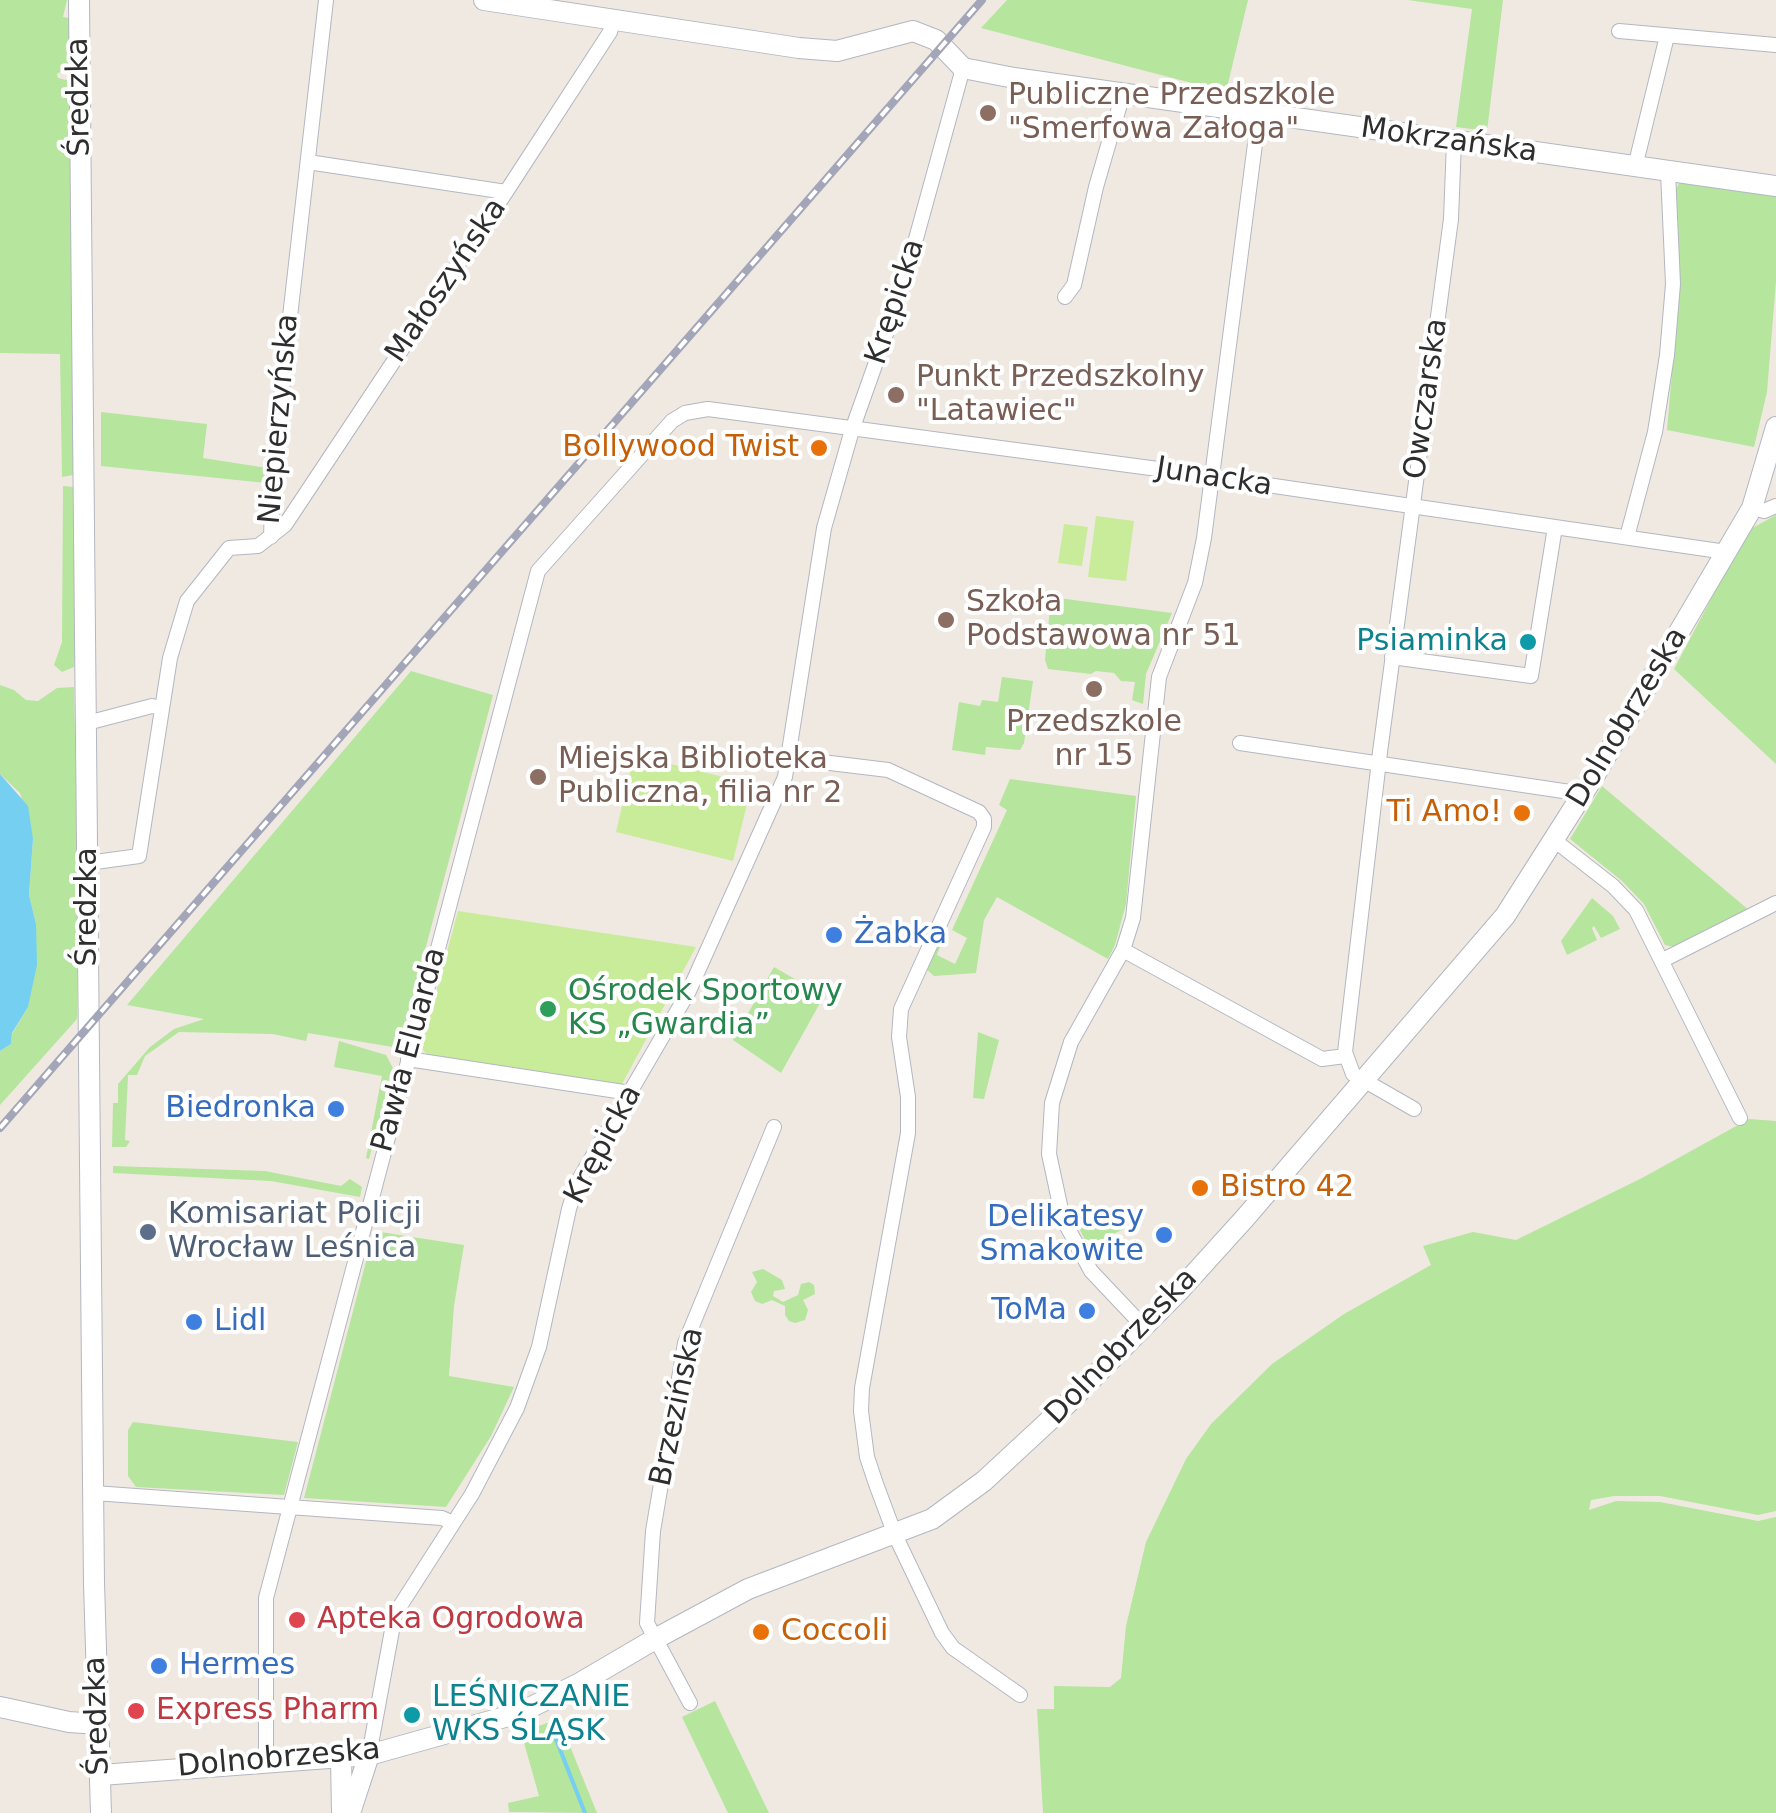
<!DOCTYPE html>
<meta charset="utf-8">
<style>
body{margin:0}
canvas{display:block;background:#efe9e1}
</style>
<canvas width="1776" height="1813"></canvas>
<script>
const g = document.querySelector('canvas').getContext('2d');
g.lineJoin = 'round';
function paint(path, color) {
  g.fillStyle = color;
  g.fill(path, 'evenodd');
}
function poly(rows) {
  const path = new Path2D();
  for (const r of rows) {
    path.moveTo(r[0], r[1]);
    for (let i = 2; i < r.length; i += 2) path.lineTo(r[i], r[i + 1]);
  }
  return path;
}
function stroke(path, color, width, dash) {
  g.strokeStyle = color;
  g.lineWidth = width;
  g.lineCap = dash ? 'butt' : 'round';
  g.setLineDash(dash || []);
  g.stroke(path);
}
function label(font, color, halo, rows, align = 'center') {
  g.font = font + ' "DejaVu Sans",sans-serif';
  g.lineWidth = 8;
  g.setLineDash([]);
  g.textBaseline = 'middle';
  g.strokeStyle = halo;
  g.fillStyle = color;
  for (const [text, x, y, turn = 0] of rows) {
    g.save();
    g.translate(x, y);
    g.rotate((+turn || 0) * Math.PI / 180);
    g.textAlign = isNaN(turn) ? turn : align;
    if (halo) g.strokeText(text, 0, 0);
    g.fillText(text, 0, 0);
    g.restore();
  }
}
const green = poly([
 [0,0,67,0,63,17,69,18,69,67,57,74,58,78,70,81,74,465,73,475,62,477,60,354,0,353],
 [1007,0,1248,0,1226,92,981,28],
 [1408,0,1503,0,1487,131,1456,127,1472,9],
 [1685,181,1776,191,1776,281,1767,392,1754,447,1667,430,1679,291,1675,192,1679,183],
 [101,412,207,424,203,458,267,468,266,483,101,466],
 [63,486,74,487,76,646,74,667,62,672,54,665,62,642],
 [1776,515,1776,764,1674,669,1747,531],
 [1051,597,1172,613,1146,674,1143,704,1132,700,1135,682,1121,681,1114,673,1096,671,1091,674,1048,669,1045,660],
 [411,671,493,695,399,1048,308,1033,306,1041,273,1034,179,1032,145,1056,137,1075,128,1075,125,1140,130,1141,126,1147,112,1147,113,1103,118,1103,118,1084,150,1047,174,1029,204,1019,127,1005],
 [1002,677,1033,681,1024,743,1020,750,986,747,985,755,952,750,959,702,980,706,982,700,998,702],
 [0,685,14,690,26,700,38,701,57,688,74,687,78,877,77,1019,0,1105,0,1051,11,1044,12,1034,28,1007,36,924,29,895,33,839,20,793,0,774],
 [1010,779,1136,796,1126,904,1115,945,1108,959,997,897,984,920,976,973,934,976,925,968,937,947,940,947,937,955,955,964,967,938,952,930,1007,810,999,805],
 [1602,786,1750,911,1677,948,1665,945,1644,904,1622,881,1570,839],
 [1592,898,1613,916,1620,929,1601,938,1594,926,1592,928,1597,940,1567,955,1561,941],
 [774,967,824,996,781,1073,733,1040],
 [978,1032,999,1040,984,1099,973,1098],
 [339,1041,386,1055,393,1068,369,1159,366,1158,382,1076,334,1067],
 [1749,1119,1776,1121,1776,1511,1758,1515,1660,1496,1614,1496,1591,1500,1589,1510,1616,1501,1660,1502,1758,1521,1776,1517,1776,1813,1043,1813,1037,1709,1054,1709,1054,1686,1110,1687,1121,1678,1126,1626,1146,1542,1186,1459,1211,1424,1272,1364,1344,1314,1431,1265,1423,1246,1473,1232,1516,1240,1642,1178],
 [113,1166,265,1171,341,1186,350,1179,362,1187,360,1197,271,1181,113,1173],
 [1115,1206,1126,1228,1088,1246,1077,1224],
 [374,1231,464,1245,454,1306,449,1376,514,1387,491,1436,446,1507,304,1498],
 [763,1269,782,1280,785,1289,774,1291,773,1296,783,1302,798,1295,801,1284,809,1282,814,1285,815,1294,803,1300,808,1310,805,1320,795,1323,789,1321,785,1315,785,1306,772,1300,762,1304,755,1301,751,1292,757,1282,752,1272],
 [133,1422,298,1442,284,1495,136,1487,128,1476,128,1430],
 [715,1701,769,1813,728,1813,682,1717],
 [559,1719,597,1813,509,1812,508,1803,539,1796,521,1732]
]);
const pitch = poly([
 [1096,516,1134,521,1126,581,1088,577],
 [1064,524,1088,527,1082,566,1058,563],
 [634,755,752,784,733,861,616,832],
 [458,911,696,947,622,1084,428,1055,421,1048]
]);
const water = poly([
 [0,774,28,806,33,839,29,895,36,924,37,965,28,1007,12,1033,11,1044,0,1051]
]);
const stream = poly([
 [550,1724,585,1813]
]);
const street = poly([
 [1619,31,1776,45],
 [308,162,506,192],
 [1635,167,1667,36],
 [1065,297,1074,285,1096,187,1123,94],
 [1752,508,1764,511,1776,506],
 [271,537,273,475,287,343,326,0],
 [1627,537,1655,432,1667,355,1673,284,1668,172],
 [1392,657,1531,676,1555,527],
 [87,723,152,706,162,708],
 [1240,743,1550,789,1570,792,1579,799],
 [789,758,888,770,979,812,984,819,984,827,901,1009,899,1037,908,1097,908,1133,862,1388,861,1411,867,1457,876,1484,895,1535,942,1633,953,1648,1020,1695],
 [1554,840,1613,886,1636,910,1740,1118],
 [88,863,139,856,170,658,187,601,229,548,258,546,285,525,506,192,610,32,613,20],
 [1123,950,1322,1059,1345,1056],
 [1663,960,1776,903],
 [408,1059,630,1093],
 [1414,1109,1353,1074,1345,1052,1380,752,1451,219,1454,141],
 [1143,1326,1091,1271,1063,1219,1049,1154,1052,1103,1071,1042,1123,950,1133,918,1159,677,1195,583,1204,538,1259,113],
 [94,1493,442,1518,453,1523],
 [690,1703,647,1623,653,1531,685,1343,774,1127],
 [369,1755,395,1614,472,1494,517,1408,539,1347,569,1209,577,1183,689,991,785,777,824,528,852,430,903,286,963,68],
 [266,1762,266,1598,538,571,672,421,685,413,708,409,1158,469,1726,552]
]);
const secondary = poly([
 [79,0,94,1583,101,1813],
 [484,0,799,48,837,51,913,31,936,40,963,68,1014,78,1776,186],
 [0,1707,69,1722,98,1724],
 [341,1758,342,1813],
 [101,1775,369,1755,519,1713,580,1683,655,1639,748,1589,932,1519,984,1481,1066,1405,1178,1292,1245,1218,1505,916,1596,773,1752,508,1776,427],
 [350,1813,369,1755]
]);
const rail = poly([
 [0,1128,982,0]
]);
const markers = [
 [988,113,10,"#8d6e63"],
 [896,395,10,"#8d6e63"],
 [819,448,10,"#e8710a"],
 [946,620,10,"#8d6e63"],
 [1528,642,10,"#0f9aa8"],
 [1094,689,10,"#8d6e63"],
 [538,777,10,"#8d6e63"],
 [1522,813,10,"#e8710a"],
 [834,935,10,"#3f7fe0"],
 [548,1009,10,"#2e9e5b"],
 [336,1109,10,"#3f7fe0"],
 [1200,1188,10,"#e8710a"],
 [148,1232,10,"#5c6f8a"],
 [1164,1235,10,"#3f7fe0"],
 [1087,1311,10,"#3f7fe0"],
 [194,1322,10,"#3f7fe0"],
 [297,1620,10,"#e0444e"],
 [761,1632,10,"#e8710a"],
 [159,1666,10,"#3f7fe0"],
 [136,1711,10,"#e0444e"],
 [412,1715,10,"#0f9aa8"]
];
const educationNames = [
 ["Publiczne Przedszkole",1008,96],
 ["\"Smerfowa Załoga\"",1008,130],
 ["Punkt Przedszkolny",916,378],
 ["\"Latawiec\"",916,412],
 ["Szkoła",966,603],
 ["Podstawowa nr 51",966,637],
 ["Przedszkole",1094,723,"center"],
 ["nr 15",1094,757,"center"],
 ["Miejska Biblioteka",558,760],
 ["Publiczna, filia nr 2",558,794]
];
const streetNames = [
 ["Średzka",80,97,-91],
 ["Mokrzańska",1449,141,8],
 ["Małoszyńska",447,281,-56],
 ["Krępicka",896,302,-72],
 ["Owczarska",1427,399,-82],
 ["Niepierzyńska",280,419,-85],
 ["Junacka",1214,478,9],
 ["Dolnobrzeska",1628,718,-59],
 ["Średzka",88,907,-90],
 ["Pawła Eluarda",410,1050,-75],
 ["Krępicka",604,1145,-62],
 ["Dolnobrzeska",1122,1347,-46],
 ["Brzezińska",678,1407,-78],
 ["Średzka",98,1716,-92],
 ["Dolnobrzeska",279,1759,-5]
];
const foodNames = [
 ["Bollywood Twist",799,448],
 ["Ti Amo!",1502,813],
 ["Bistro 42",1220,1188,"left"],
 ["Coccoli",781,1632,"left"]
];
const cultureNames = [
 ["Psiaminka",1508,642],
 ["LEŚNICZANIE",432,1698,"left"],
 ["WKS ŚLĄSK",432,1732,"left"]
];
const shopNames = [
 ["Żabka",854,935],
 ["Biedronka",316,1109,"right"],
 ["Delikatesy",1144,1218,"right"],
 ["Smakowite",1144,1252,"right"],
 ["ToMa",1067,1311,"right"],
 ["Lidl",214,1322],
 ["Hermes",179,1666]
];
const leisureNames = [
 ["Ośrodek Sportowy",568,992],
 ["KS „Gwardia”",568,1026]
];
const serviceNames = [
 ["Komisariat Policji",168,1215],
 ["Wrocław Leśnica",168,1249]
];
const healthNames = [
 ["Apteka Ogrodowa",317,1620],
 ["Express Pharm",156,1711]
];
paint(green, '#b6e59e');
paint(pitch, '#c9ec9a');
paint(water, '#75cff0');
stroke(stream, '#75cff0', 4);
stroke(street, '#b4b7c1', 16);
stroke(secondary, '#b4b7c1', 22);
stroke(street, '#fff', 14);
stroke(secondary, '#fff', 20);
stroke(rail, '#a3a6b8', 8);
stroke(rail, '#fff', 4, [11]);
for (const [x, y, r, color] of markers) {
  const dot = new Path2D();
  dot.arc(x, y, r, 0, 2 * Math.PI);
  g.fillStyle = color;
  g.fill(dot);
  stroke(dot, '#fff', 4);
}
label('30px', '#785e54', '#fff', educationNames, 'left');
label('30px', '#2e2e2e', '#fff', streetNames);
label('30px', '#c56008', '#fff', foodNames, 'right');
label('30px', '#0d838f', '#fff', cultureNames, 'right');
label('30px', '#366cbe', '#fff', shopNames, 'left');
label('30px', '#27864d', '#fff', leisureNames, 'left');
label('30px', '#4e5e75', '#fff', serviceNames, 'left');
label('30px', '#be3a42', '#fff', healthNames, 'left');
</script>
